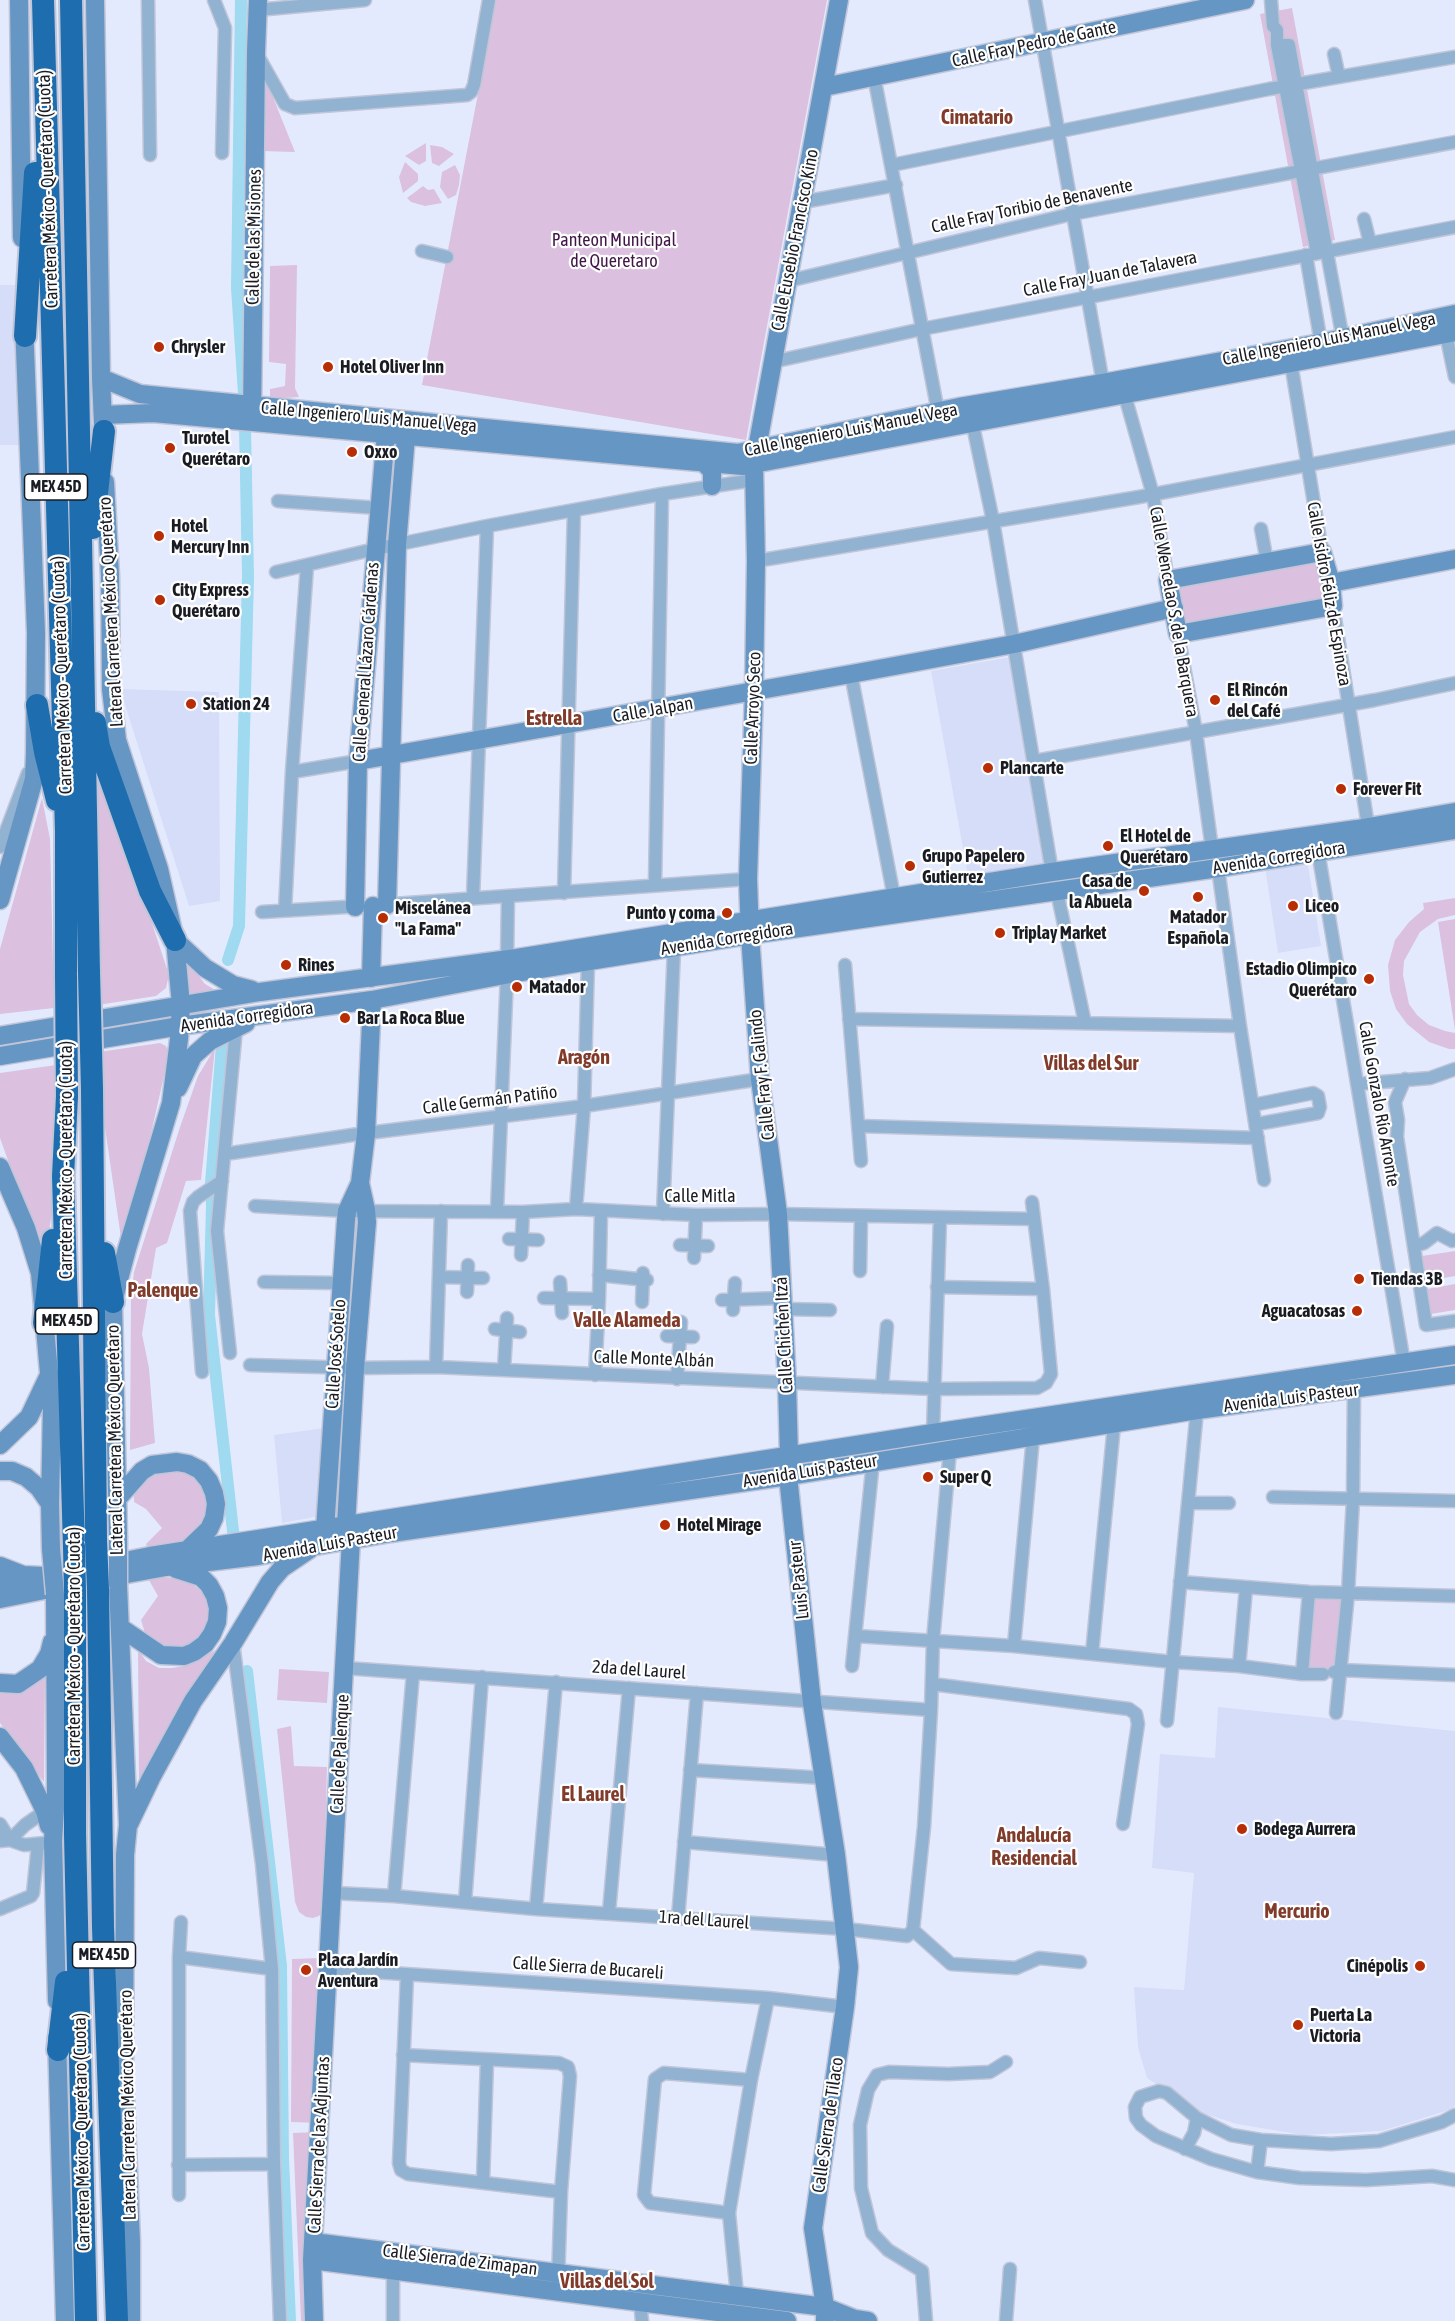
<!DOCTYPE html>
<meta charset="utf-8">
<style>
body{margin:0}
canvas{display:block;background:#e4eafe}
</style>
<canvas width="1455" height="2321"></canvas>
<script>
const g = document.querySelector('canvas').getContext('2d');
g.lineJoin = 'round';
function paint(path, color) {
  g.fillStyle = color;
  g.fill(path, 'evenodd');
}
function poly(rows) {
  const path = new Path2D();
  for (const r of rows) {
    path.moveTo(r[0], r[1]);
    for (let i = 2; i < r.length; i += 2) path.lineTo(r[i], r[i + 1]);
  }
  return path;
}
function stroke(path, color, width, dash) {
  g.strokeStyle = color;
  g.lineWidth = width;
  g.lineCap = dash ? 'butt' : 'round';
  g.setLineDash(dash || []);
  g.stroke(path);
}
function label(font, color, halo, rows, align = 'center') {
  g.font = font + ' "Asap Condensed",sans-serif';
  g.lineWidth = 4.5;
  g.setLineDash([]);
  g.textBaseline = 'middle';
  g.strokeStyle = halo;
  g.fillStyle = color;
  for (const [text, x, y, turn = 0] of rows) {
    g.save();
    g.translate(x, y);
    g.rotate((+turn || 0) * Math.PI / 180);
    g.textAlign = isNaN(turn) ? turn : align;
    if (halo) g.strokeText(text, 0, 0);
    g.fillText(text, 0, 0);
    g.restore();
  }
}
const built = poly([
 [0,285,17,285,20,445,0,445],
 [1010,657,1044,865,968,876,931,671],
 [120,689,219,692,220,901,189,906],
 [1307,859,1321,946,1278,953,1265,867],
 [324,1428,320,1516,282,1523,274,1435],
 [1218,1707,1455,1731,1455,2106,1449,2110,1382,2131,1303,2135,1237,2124,1199,2112,1147,2078,1138,2047,1134,1987,1184,1990,1194,1873,1152,1868,1160,1754,1215,1758]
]);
const green = poly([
 [496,0,827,0,746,440,422,385],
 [1292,8,1335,240,1303,247,1260,14],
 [260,80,266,80,295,152,261,151],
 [426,143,426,161,419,165,405,156],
 [430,145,442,147,454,154,439,166,432,163],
 [405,162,418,174,418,181,403,193,399,177],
 [455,165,460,175,459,185,456,195,448,199,440,187,442,172],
 [423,186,428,190,434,189,442,203,425,206,411,202,407,198],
 [297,265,295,388,299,397,270,399,270,389,285,386,286,364,269,362,270,266],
 [1316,556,1324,586,1324,600,1182,628,1173,584],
 [96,754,169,975,166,988,156,996,98,1005],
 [42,798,50,839,54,1008,0,1014,0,949],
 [1455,898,1455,915,1438,919,1420,932,1404,961,1403,975,1409,1004,1417,1015,1429,1025,1445,1031,1455,1033,1455,1049,1449,1049,1429,1042,1407,1024,1396,1009,1390,991,1388,965,1395,940,1409,922,1424,909,1423,903],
 [1455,919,1455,1030,1438,922],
 [181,953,205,984,217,991,184,996],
 [160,1043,166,1046,169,1054,152,1129,122,1245,102,1107,99,1052],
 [215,1048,201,1180,186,1181,167,1243,156,1248,142,1334,149,1368,155,1443,130,1450,131,1296,134,1272,180,1127,198,1076],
 [56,1065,59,1168,44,1262,0,1138,0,1073],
 [1455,1251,1455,1276,1426,1281,1422,1256],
 [1455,1284,1455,1310,1431,1314,1427,1289],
 [177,1462,214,1493,199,1540,150,1556,146,1544,162,1528,146,1509,134,1502,133,1481],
 [146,1575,188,1580,205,1595,210,1605,211,1617,206,1630,186,1648,162,1647,152,1641,145,1633,141,1620,158,1596],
 [1312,1596,1342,1597,1335,1668,1304,1670],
 [138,1649,146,1661,159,1668,172,1668,184,1666,216,1650,139,1785],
 [279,1669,329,1672,327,1703,277,1700],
 [45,1676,44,1782,0,1723,0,1693,10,1691],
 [291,1726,294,1766,327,1767,323,1911,319,1916,313,1918,306,1917,299,1912,295,1902,277,1729],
 [321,1958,318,2123,291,2122,292,1959],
 [317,2132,307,2321,301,2321,293,2133]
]);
const canal = poly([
 [241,0,237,288,244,394],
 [228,960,239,926,248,577,245,427],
 [222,1045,211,1183,212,1206,209,1315,233,1531],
 [247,1671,281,1966,283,2158,290,2321]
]);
const secondaryTunnel = poly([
 [35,37,84,36]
]);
const street = poly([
 [148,0,150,155],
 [214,0,225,28,222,153],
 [1035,0,1104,389],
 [1271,0,1273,26,1277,30,1277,45,1317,253],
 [257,10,365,0],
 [1277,45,1289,45,1344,345],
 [1334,54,1339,77],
 [258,56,285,104,295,108,467,95,471,92,474,85,489,0],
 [874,76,939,417],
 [892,165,1269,89,1455,57],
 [803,202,896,185],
 [1364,219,1370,243],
 [422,251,447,257],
 [1306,255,1322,349],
 [788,281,1072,214,1455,142],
 [1446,334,1455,377],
 [772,362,922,329,1455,227],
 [1291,363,1322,552],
 [1123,389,1153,495,1168,580],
 [972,421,993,521,1052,872],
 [278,501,379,508],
 [1261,529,1267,562],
 [756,561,1139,497,1455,437],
 [276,572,375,549,487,526,662,494,754,480],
 [1333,606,1368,826],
 [1178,634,1196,732,1212,849],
 [851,674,894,897],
 [1035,761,1375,700,1455,683],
 [292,772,358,761],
 [0,847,28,773],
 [1318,851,1404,1363],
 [1218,868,1240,1026,1264,1180],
 [655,884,662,494],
 [1057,892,1085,1023],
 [564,893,574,510],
 [473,898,487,526],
 [380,905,748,879],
 [285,910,292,772,307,566],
 [262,912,362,906],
 [507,959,508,896],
 [845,965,861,1161],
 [849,1019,1240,1026],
 [1405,1079,1395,1102,1398,1120,1397,1137,1426,1325,1455,1321],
 [1357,1084,1430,1078,1455,1069],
 [1253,1105,1313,1093,1318,1096,1320,1107,1318,1113,1257,1124],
 [859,1126,1258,1138],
 [225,1154,352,1135,584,1106,760,1079],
 [255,1206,347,1211,523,1212,576,1209,696,1215,778,1214,1034,1219],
 [576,1209,584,1106,588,961],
 [497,1210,507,975],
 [663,1214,674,948],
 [509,1239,538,1240],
 [680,1245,708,1246],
 [1414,1246,1424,1243,1437,1233,1452,1241,1455,1240],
 [521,1255,523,1212],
 [694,1258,696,1215],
 [860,1271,861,1217],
 [599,1275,647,1280],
 [440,1277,483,1278],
 [264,1282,341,1283],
 [560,1282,562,1313],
 [937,1287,1043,1289],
 [467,1292,468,1265],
 [544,1298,599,1299],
 [722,1300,782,1298],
 [642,1302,643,1273],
 [784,1309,830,1310],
 [733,1310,735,1283],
 [495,1329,520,1332],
 [667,1336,693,1337],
 [230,1353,217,1231,236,1028],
 [250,1365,355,1368,436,1367,934,1389,1037,1388,1046,1383,1051,1374,1043,1289,1032,1202],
 [436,1367,441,1211],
 [504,1370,507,1318],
 [202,1372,190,1211,193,1202,198,1197,222,1181],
 [595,1375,599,1299,601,1212],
 [677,1379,681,1322],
 [882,1387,887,1326],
 [933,1433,940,1218],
 [1273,1497,1455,1501],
 [1189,1503,1229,1503],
 [1180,1582,1309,1592,1455,1596],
 [856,1636,1014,1646,1173,1662,1239,1666,1302,1674,1323,1674],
 [233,1643,262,1864,272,1969,274,2164,280,2321],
 [1014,1646,1033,1437],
 [1092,1654,1114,1425],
 [852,1666,873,1461],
 [1239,1666,1246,1588],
 [345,1668,931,1710],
 [1334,1672,1340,1670,1455,1675],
 [1302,1674,1309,1592],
 [932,1684,1129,1709,1136,1714,1138,1724,1123,1824],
 [1336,1713,1348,1594,1353,1499,1354,1390],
 [1167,1721,1197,1410,1195,1406],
 [690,1770,825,1778],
 [0,1824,10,1840],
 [10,1840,25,1825,45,1811],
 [0,1841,10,1840,24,1845,45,1843],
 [684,1842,836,1855],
 [333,1893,394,1896,536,1909,846,1929,907,1936,913,1930],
 [394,1896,413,1673],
 [465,1902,482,1677],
 [0,1909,31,1896,33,1893,38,1844],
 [536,1909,556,1682],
 [609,1912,629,1688],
 [678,1918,697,1693],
 [913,1930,924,1827,931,1710,933,1641,950,1450],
 [913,1930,951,1964,1016,1968,1039,1958,1080,1962],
 [179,1957,272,1969],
 [329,1969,768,1998,845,2007],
 [407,1975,399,2163,401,2170,408,2174,561,2192],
 [403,2055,559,2063,568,2067,570,2076,561,2192,558,2280],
 [1455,2115,1442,2122,1379,2141,1331,2144,1261,2140,1231,2135,1197,2118,1167,2093,1159,2091,1140,2097,1135,2107,1136,2118,1141,2125,1156,2136,1211,2159,1257,2172,1300,2178,1366,2180,1432,2176,1455,2180],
 [1185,2149,1194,2133,1197,2118],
 [178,2165,274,2164],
 [1257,2172,1261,2140],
 [483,2181,487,2060],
 [179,2195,179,1957,181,1922],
 [729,2213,650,2203,644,2195,655,2079,664,2073,751,2080],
 [393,2269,393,2321],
 [737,2295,729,2213,751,2080,768,1998],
 [640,2301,642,2321],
 [926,2321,922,2271,888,2250,872,2233,861,2188,860,2125,868,2090,877,2075,889,2072,948,2074,990,2072,1006,2062],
 [1006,2321,1010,2269]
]);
const secondary = poly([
 [19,0,22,238],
 [95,0,101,378,104,445],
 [824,87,1245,0],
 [101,378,140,394,738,453,959,407,1103,383,1320,343,1455,314],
 [103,415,153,413,743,466,1455,332],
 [252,417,256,52,258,0],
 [704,463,712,471,712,486],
 [105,482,110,576,111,689,117,740,159,869,175,940,181,1005,179,1039,171,1103,127,1249,113,1302,118,1536],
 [1322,552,1331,583,1333,606,1178,634,1168,580,1322,552],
 [1331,583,1455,559],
 [358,761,851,674,1014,644,1174,608],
 [0,900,34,779,35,753,36,633,24,323],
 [387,905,397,545,407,424],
 [355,907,358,761,387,421],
 [175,940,205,968,233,985,252,990],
 [371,978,373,906],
 [0,1036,260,992,517,958,1052,872,1357,829,1455,812],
 [0,1056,180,1026,372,1000,515,973,750,935,1218,868,1455,830],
 [178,1088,193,1056,210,1041,246,1023],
 [0,1167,26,1228,40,1273,52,1406,50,1504,51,1549],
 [0,1445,29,1417,48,1377],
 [0,1471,12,1471,26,1477,39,1488,50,1504],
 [118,1498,142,1471,152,1465,177,1462,188,1464,200,1470,209,1481,214,1493,216,1504,214,1518,209,1529,185,1552],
 [346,1526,355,1368,367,1222,366,1210,360,1183],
 [325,1529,346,1220,347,1211,360,1183,366,1134,372,1000],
 [0,1566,23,1575,43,1576,71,1572,150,1556,933,1433,1455,1355],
 [105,1578,166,1567,258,1556,391,1533,788,1476,1197,1410,1455,1375],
 [0,1583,29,1591],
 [118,1585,128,1825,125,1855,124,2074,131,2242,131,2321],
 [55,1594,56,1794,53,1841,57,2001],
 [0,1599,69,1585],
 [121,1628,161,1655,184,1656,194,1652,205,1644,212,1634,217,1622,218,1608,215,1596,209,1585,201,1577,176,1569],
 [0,1683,18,1684,40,1669,49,1654,52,1642],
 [0,1737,24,1768,45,1811,49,1826],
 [129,1824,151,1778,193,1701,233,1643,270,1582,282,1568,310,1549],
 [57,2038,65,2321],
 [313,2242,825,2307,855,2319,868,2321],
 [312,2260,787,2321],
 [314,2321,312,2260,351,1539],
 [825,2321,825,2307,813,2228,845,2007,849,1967,836,1855,812,1703,788,1476,789,1457,787,1382,778,1214,760,1079,750,935,748,879,754,691,756,561,754,465,839,0]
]);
const highway = poly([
 [43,0,66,831,66,975],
 [71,0,89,973],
 [25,336,35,173],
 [93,528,104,431],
 [37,705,45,752,57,800],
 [95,723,99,747,150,891,175,940],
 [92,1089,96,1541],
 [67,1096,63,1176,74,1547],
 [104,1253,113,1302],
 [44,1323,53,1240],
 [98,1589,103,1927,117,2321],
 [75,1591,75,1834,86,2321],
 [58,2050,66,1982]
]);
const secondaryBridge = poly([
 [118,1536,118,1585],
 [51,1549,55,1594]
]);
const highwayBridge = poly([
 [89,973,92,1089],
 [66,975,67,1096],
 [96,1541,98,1589],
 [74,1547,75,1591]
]);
const markers = [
 [159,347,6,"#b72d05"],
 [328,367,6,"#b72d05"],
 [170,448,6,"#b72d05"],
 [352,452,6,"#b72d05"],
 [159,536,6,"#b72d05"],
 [160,600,6,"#b72d05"],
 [1215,700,6,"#b72d05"],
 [191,704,6,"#b72d05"],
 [988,768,6,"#b72d05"],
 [1341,789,6,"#b72d05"],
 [1108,846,6,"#b72d05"],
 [910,866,6,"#b72d05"],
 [1144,891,6,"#b72d05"],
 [1198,897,6,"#b72d05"],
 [1293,906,6,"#b72d05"],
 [727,913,6,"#b72d05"],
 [383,918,6,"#b72d05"],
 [1000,933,6,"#b72d05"],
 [286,965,6,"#b72d05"],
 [1369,979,6,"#b72d05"],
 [517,987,6,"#b72d05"],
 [345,1018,6,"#b72d05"],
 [1359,1279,6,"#b72d05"],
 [1357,1311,6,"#b72d05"],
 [928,1477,6,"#b72d05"],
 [665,1525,6,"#b72d05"],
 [1242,1829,6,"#b72d05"],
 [1420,1966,6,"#b72d05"],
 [306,1970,6,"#b72d05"],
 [1298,2025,6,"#b72d05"]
];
const shields = [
 [56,487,63],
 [67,1321,63],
 [104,1955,63]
];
const shieldNames = [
 ["MEX 45D",56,487],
 ["MEX 45D",67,1321],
 ["MEX 45D",104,1955]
];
const streetNames = [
 ["Calle Fray Pedro de Gante",1034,44,-12],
 ["Carretera México - Querétaro (Cuota)",48,189,-92],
 ["Calle Fray Toribio de Benavente",1032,206,-12],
 ["Calle de las Misiones",254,237,-89],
 ["Calle Eusebio Francisco Kino",795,240,-79],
 ["Calle Fray Juan de Talavera",1110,274,-11],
 ["Calle Ingeniero Luis Manuel Vega",1329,339,-11],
 ["Calle Ingeniero Luis Manuel Vega",369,417,5],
 ["Calle Ingeniero Luis Manuel Vega",851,430,-11],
 ["Calle Isidro Féliz de Espinoza",1329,594,80],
 ["Lateral Carretera México Querétaro",111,612,-93],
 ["Calle Wencelao S. de la Barquera",1174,612,80],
 ["Calle General Lázaro Cárdenas",366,662,-86],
 ["Carretera México - Querétaro (Cuota)",62,675,-92],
 ["Calle Arroyo Seco",753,708,-88],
 ["Calle Jalpan",653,710,-10],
 ["Avenida Corregidora",1279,858,-9],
 ["Avenida Corregidora",727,939,-9],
 ["Avenida Corregidora",247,1017,-8],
 ["Calle Fray F. Galindo",762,1075,-96],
 ["Calle Germán Patiño",490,1100,-7],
 ["Calle Gonzalo Río Arronte",1379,1104,80],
 ["Carretera México - Querétaro (Cuota)",66,1160,-90],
 ["Calle Mitla",700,1196],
 ["Calle Chichén Itzá",784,1335,-93],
 ["Calle José Sotelo",336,1354,-86],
 ["Calle Monte Albán",654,1359,2],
 ["Avenida Luis Pasteur",1291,1398,-7],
 ["Lateral Carretera México Querétaro",115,1440,-91],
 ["Avenida Luis Pasteur",810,1471,-9],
 ["Avenida Luis Pasteur",330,1544,-10],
 ["Luis Pasteur",799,1580,-96],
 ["Carretera México - Querétaro (Cuota)",74,1646,-90],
 ["2da del Laurel",639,1670,4],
 ["Calle de Palenque",340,1754,-87],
 ["1ra del Laurel",704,1920,4],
 ["Calle Sierra de Bucareli",588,1968,4],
 ["Lateral Carretera México Querétaro",128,2105,-91],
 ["Calle Sierra de Tilaco",828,2125,-82],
 ["Carretera México - Querétaro (Cuota)",82,2132,-91],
 ["Calle Sierra de las Adjuntas",319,2145,-87],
 ["Calle Sierra de Zimapan",460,2260,7]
];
const parkNames = [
 ["Panteon Municipal",614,240],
 ["de Queretaro",614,261]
];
const poiNames = [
 ["Chrysler",171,347],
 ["Hotel Oliver Inn",340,367],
 ["Turotel",182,438],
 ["Querétaro",182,459],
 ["Oxxo",364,452],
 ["Hotel",171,526],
 ["Mercury Inn",171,547],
 ["City Express",172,590],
 ["Querétaro",172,611],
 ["El Rincón",1227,690],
 ["del Café",1227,711],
 ["Station 24",203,704],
 ["Plancarte",1000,768],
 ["Forever Fit",1353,789],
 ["El Hotel de",1120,836],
 ["Querétaro",1120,857],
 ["Grupo Papelero",922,856],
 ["Gutierrez",922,877],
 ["Casa de",1132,881,"right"],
 ["la Abuela",1132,902,"right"],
 ["Liceo",1305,906],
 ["Miscelánea",395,908],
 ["\"La Fama\"",395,929],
 ["Punto y coma",715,913,"right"],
 ["Matador",1198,917,"center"],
 ["Española",1198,938,"center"],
 ["Triplay Market",1012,933],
 ["Rines",298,965],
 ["Estadio Olimpico",1357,969,"right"],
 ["Querétaro",1357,990,"right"],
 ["Matador",529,987],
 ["Bar La Roca Blue",357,1018],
 ["Tiendas 3B",1371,1279],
 ["Aguacatosas",1345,1311,"right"],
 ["Super Q",940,1477],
 ["Hotel Mirage",677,1525],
 ["Bodega Aurrera",1254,1829],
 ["Placa Jardín",318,1960],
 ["Aventura",318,1981],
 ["Cinépolis",1408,1966,"right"],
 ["Puerta La",1310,2015],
 ["Victoria",1310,2036]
];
const neighbourhoodNames = [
 ["Cimatario",977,118],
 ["Estrella",554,719],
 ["Aragón",584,1058],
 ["Villas del Sur",1091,1064],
 ["Palenque",163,1291],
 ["Valle Alameda",627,1321],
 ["El Laurel",593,1795],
 ["Andalucía",1034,1836],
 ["Residencial",1034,1859],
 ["Mercurio",1297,1912],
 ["Villas del Sol",607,2282]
];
paint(built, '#d6ddf8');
paint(green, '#dbc1df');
stroke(canal, '#9fdaf1', 12);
stroke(secondaryTunnel, '#bcc1d2', 18, [18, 9]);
stroke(street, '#c0c5d7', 15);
stroke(secondary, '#c0c5d7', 21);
stroke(highway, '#c0c5d7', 26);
stroke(street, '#92b2d2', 12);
stroke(secondary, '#6696c4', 18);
stroke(highway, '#1d6daf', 22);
stroke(secondaryBridge, '#c0c5d7', 21, []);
stroke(highwayBridge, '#c0c5d7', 26, []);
stroke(secondaryBridge, '#6696c4', 18);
stroke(highwayBridge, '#1d6daf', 22);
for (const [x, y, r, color] of markers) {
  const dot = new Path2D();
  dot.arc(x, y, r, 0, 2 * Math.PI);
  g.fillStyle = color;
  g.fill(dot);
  stroke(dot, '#fff', 2);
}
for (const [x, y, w] of shields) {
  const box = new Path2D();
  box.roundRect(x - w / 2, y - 13, w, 26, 4.5);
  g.fillStyle = '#fff';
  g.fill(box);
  stroke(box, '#1a1c23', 1.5);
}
label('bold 16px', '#1a1c23', null, shieldNames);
label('18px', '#1a1c23', '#fff', streetNames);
label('18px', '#401647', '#fff', parkNames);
label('bold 18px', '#1a1c23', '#fff', poiNames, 'left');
label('bold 20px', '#803b2b', '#fff', neighbourhoodNames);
</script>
